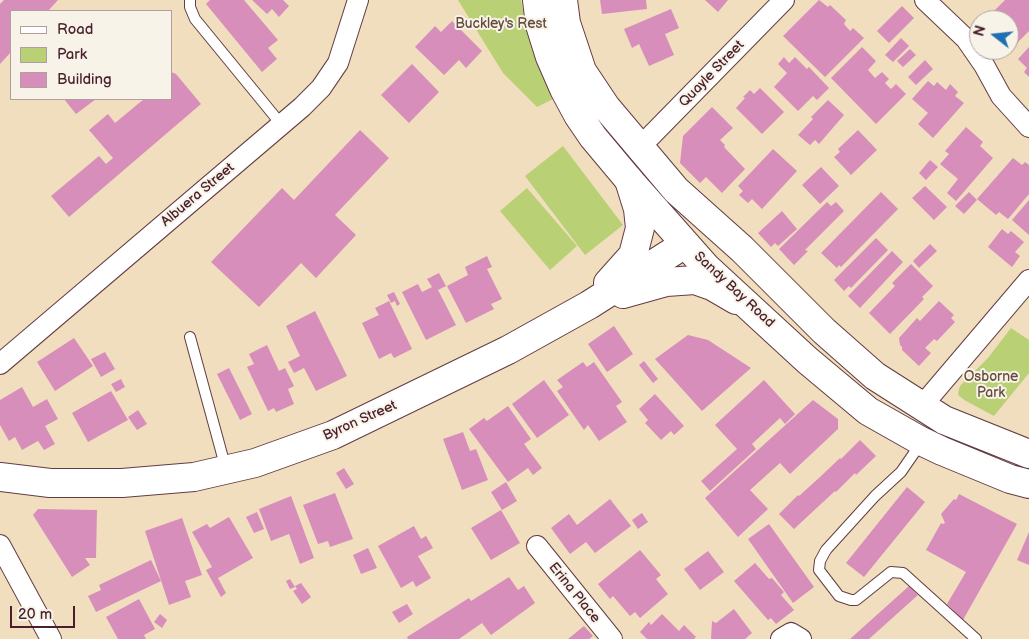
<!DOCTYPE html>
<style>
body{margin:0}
#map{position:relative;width:1029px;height:639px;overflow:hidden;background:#f0debf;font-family:"Balsamiq Sans",sans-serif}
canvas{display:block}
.legend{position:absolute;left:10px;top:10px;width:162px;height:90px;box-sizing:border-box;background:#f7f3e8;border:1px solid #b29e9c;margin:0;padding:6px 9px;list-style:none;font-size:15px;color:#4a1f2b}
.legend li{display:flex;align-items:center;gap:10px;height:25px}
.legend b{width:25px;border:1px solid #b29e9c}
.north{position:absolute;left:969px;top:10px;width:50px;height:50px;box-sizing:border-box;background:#f7f3e8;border:1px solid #b29e9c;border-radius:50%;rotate:286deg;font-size:14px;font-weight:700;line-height:20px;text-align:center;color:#4a1f2b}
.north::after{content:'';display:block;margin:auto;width:18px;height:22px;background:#1f6fb2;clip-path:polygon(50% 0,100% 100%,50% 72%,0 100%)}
.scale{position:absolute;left:10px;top:606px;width:65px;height:22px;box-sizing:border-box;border:2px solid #4a1f2b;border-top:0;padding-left:6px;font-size:15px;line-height:18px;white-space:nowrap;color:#4a1f2b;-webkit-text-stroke:4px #f7f3e8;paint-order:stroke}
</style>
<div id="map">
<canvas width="1029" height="639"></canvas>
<ul class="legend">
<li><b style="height:6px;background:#fff"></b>Road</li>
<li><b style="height:14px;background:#bad074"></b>Park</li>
<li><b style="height:14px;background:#d88eba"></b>Building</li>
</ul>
<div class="north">N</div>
<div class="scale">20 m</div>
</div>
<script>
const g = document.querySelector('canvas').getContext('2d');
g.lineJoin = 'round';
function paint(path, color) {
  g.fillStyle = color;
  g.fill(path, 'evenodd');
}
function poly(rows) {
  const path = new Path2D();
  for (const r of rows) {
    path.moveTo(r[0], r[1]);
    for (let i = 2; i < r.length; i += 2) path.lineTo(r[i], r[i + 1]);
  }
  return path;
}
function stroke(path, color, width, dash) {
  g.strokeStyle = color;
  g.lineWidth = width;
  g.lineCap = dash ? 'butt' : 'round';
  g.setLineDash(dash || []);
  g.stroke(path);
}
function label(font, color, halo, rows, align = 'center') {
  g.font = font + ' "Balsamiq Sans",sans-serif';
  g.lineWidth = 4;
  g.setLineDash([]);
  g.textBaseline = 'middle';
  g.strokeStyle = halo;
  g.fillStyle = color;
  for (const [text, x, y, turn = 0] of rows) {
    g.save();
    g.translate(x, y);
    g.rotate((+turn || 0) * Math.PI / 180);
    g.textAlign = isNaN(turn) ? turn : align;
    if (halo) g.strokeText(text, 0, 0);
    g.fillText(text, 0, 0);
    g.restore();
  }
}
const green = poly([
 [458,0,521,0,526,26,553,99,537,107,503,73],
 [563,146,623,225,585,255,525,176],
 [527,188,577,246,550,270,500,211],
 [1011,328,1029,340,1029,373,994,416,966,401,959,396,958,393,960,386,988,358]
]);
const building = poly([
 [4,0,58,0,48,11,11,11,11,52,0,64,0,4],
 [210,0,244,0,278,40,268,48,277,59,262,72,206,4],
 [252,0,283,0,289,6,279,17,272,9,267,14],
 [600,0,646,0,647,9,602,14],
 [705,0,728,0,718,12],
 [819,0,828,7,830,5,846,20,844,24,850,31,853,28,864,38,825,77,783,36],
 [1005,0,1029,0,1029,31,1015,45,1009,38,1009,20,985,20],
 [902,6,914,18,889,43,877,31],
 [671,9,679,28,665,34,674,55,649,66,639,44,632,48,624,29],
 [452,21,482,51,466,68,459,60,444,75,415,47,435,26,441,32],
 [901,38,909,46,893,62,885,55],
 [862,47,876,61,868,70,875,78,882,72,889,79,885,83,891,89,896,84,906,94,876,124,831,78],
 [1029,47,1029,77,1024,72,1027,68,1018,59],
 [910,49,916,55,903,67,897,61],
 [784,57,789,63,795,57,807,69,809,67,829,88,817,100,813,96,798,111,774,87,787,73,778,64],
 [925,60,933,69,916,85,908,77],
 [412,64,439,92,409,123,381,95],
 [171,72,176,74,201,104,69,217,51,196,99,156,106,164,113,158,89,130,108,114,115,123,144,99,171,99],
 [928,81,934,86,937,82,946,90,950,84,958,92,955,96,964,103,933,138,918,124,928,113,912,99],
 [760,88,784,112,762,134,736,108,745,98,743,97,750,90,754,94],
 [64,99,96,99,76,114],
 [828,100,844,115,819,144,815,140,810,145,798,135,813,119,811,117],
 [712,107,733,128,720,140,725,145,724,147,745,169,722,193,706,177,700,183,680,163,683,136],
 [966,127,983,142,980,146,993,158,956,201,947,193,958,179,940,164,949,154,945,151],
 [360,130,389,158,335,215,356,235,316,278,301,263,259,307,211,262,282,188,294,200],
 [858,130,877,150,851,175,834,157,840,152,838,149],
 [773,149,797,171,762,209,752,199,748,203,739,195,743,191,738,186],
 [1013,158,1022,165,1025,162,1029,165,1029,194,1008,219,999,212,996,215,977,199],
 [930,160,938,167,926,180,919,173],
 [821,167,839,186,820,204,802,185],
 [925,186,947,207,934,220,912,198],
 [881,192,898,209,841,267,839,265,837,268,821,253],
 [969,192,977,200,964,214,955,206],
 [1029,200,1029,235,1012,220],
 [827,202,831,206,836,202,844,211,805,250,808,251,794,265,779,249],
 [782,211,797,229,778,246,775,243,771,247,758,233],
 [1002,229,1008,234,1011,231,1024,242,1015,252,1020,256,1012,267,988,247],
 [876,238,888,250,851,288,849,286,844,291,834,280],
 [930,244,937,251,919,268,913,261],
 [892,251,903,262,860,308,848,296],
 [487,256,492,267,487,269,502,299,491,304,494,309,466,323,447,286,468,275,465,267],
 [911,264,933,286,922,297,924,299,890,334,869,313,895,286,892,283],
 [439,273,446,286,438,290,456,325,426,340,402,292,418,284,422,292,432,287,427,279],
 [394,292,400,304,397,306,395,301,391,303,387,295],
 [389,301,412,349,394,358,391,353,379,359,362,323,379,315,375,308],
 [939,301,954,315,951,318,955,322,937,341,934,339,925,348,931,353,919,366,902,350,902,347,900,345,899,338,917,318,920,321],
 [315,311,347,376,316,391,304,368,294,373,288,362,300,356,286,326],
 [614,326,633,354,607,372,588,344],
 [688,335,708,340,751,368,702,411,655,359],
 [74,338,93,366,55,391,37,362],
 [267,345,279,371,285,368,294,386,288,389,294,404,276,412,274,408,268,411,247,367,254,364,249,354],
 [105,352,115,369,101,377,91,359],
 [644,361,658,379,653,383,639,365],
 [583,362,587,367,594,362,622,402,616,406,627,422,599,441,588,425,584,430,557,391,563,387,557,380],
 [229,368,252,414,240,420,217,374],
 [121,379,125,387,116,392,111,384],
 [544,380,569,415,537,438,512,404],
 [764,380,795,414,785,424,780,418,752,444,756,449,710,491,701,481,737,449,715,425],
 [22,387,33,407,47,399,58,419,45,426,55,444,44,450,38,441,22,450,15,437,9,441,0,425,0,400],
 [111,391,128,420,88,442,72,413],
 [655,394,684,426,674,435,671,431,661,440,645,423,648,420,639,409],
 [813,400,838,419,838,429,790,474,780,463,750,490,768,509,738,537,705,498],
 [508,406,531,439,524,444,542,468,533,475,528,468,508,482,469,429,484,418,487,421],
 [138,410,147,424,137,430,128,417],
 [463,432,470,451,476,449,488,480,462,490,443,439],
 [860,440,876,456,856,475,855,473,836,492,835,491,794,529,779,514,798,495,799,496,820,477,840,458,841,459],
 [344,468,354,484,346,489,336,473],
 [506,482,517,501,502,510,491,492],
 [907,487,925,502,864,577,846,563],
 [335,493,353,539,330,547,328,541,318,544,303,505],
 [959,494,1017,524,963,620,947,604,966,572,926,550,941,523,943,524,945,523,941,514,954,499,956,500],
 [291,496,314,558,300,564,289,534,271,541,259,509],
 [610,499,631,526,595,553,586,542,570,554,551,528,569,514,577,525],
 [38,509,97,510,96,558,85,558,90,565,72,577,33,515],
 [501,510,520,543,491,560,471,528],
 [257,512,264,529,254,533,246,517],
 [642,513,648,522,638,529,632,520],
 [229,517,253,558,218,578,226,593,221,597,206,570,212,567,192,532,207,524,210,528],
 [182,518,202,575,185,581,191,597,169,605,145,531],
 [769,524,814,587,793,603,748,539],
 [414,526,421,539,426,536,433,548,418,556,431,578,416,587,413,581,401,588,378,546],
 [1029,532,1029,565,1017,560],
 [368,548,377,568,361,574,353,555],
 [640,550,661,575,656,579,668,594,640,618,635,612,630,616,613,596,610,599,598,584],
 [708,551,724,572,700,590,684,569],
 [151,560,161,581,96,612,88,596,101,590,99,585],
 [755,563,769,579,772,578,784,592,781,595,794,610,776,624,771,618,768,620,734,581],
 [509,577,518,590,524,586,535,603,491,635,482,623,459,639,408,639,407,637,469,598,471,601],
 [290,579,295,587,290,589,286,581],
 [301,583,311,597,302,604,293,591,297,589,295,586],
 [909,586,918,595,869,639,850,639],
 [139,599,155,629,144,635,146,639,118,639,106,617],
 [407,604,413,614,399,623,392,612],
 [734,609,752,633,745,639,711,639,712,621,716,623],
 [160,614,167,620,162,628,154,622],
 [662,614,679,631,684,625,696,637,694,639,647,639,640,632,649,622,651,625],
 [584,626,593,636,589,639,568,639]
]);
const lane = poly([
 [190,0,190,7,195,19,281,124],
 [190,337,226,469],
 [921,443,901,472,875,496,826,550,820,561,819,570,839,596,851,600,856,600,891,572,903,573,976,639]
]);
const street = poly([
 [925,0,966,39,984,65,1001,96,1029,127],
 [640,147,784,0],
 [0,364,302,107,321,88,338,63,358,0],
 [921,407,1029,280],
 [0,545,51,639],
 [537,546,612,639],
 [781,639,791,633,801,639]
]);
const secondary = poly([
 [608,283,633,255,640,228,638,209,629,180],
 [623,294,666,282,695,280,712,286,736,300],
 [0,477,50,483,122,483,194,477,255,463,333,435,508,350,589,305,685,244]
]);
const primary = poly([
 [537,0,540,25,550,57,564,89,578,115,593,137,629,180,706,267,807,360,868,411,921,441,942,451,1010,479,1029,484],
 [563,0,566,23,582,71,606,107,676,190,742,249,824,331,875,376,944,420,1029,454]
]);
const parkNames = [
 ["Buckley's Rest",501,24],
 ["Osborne",991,377],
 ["Park",991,393]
];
const streetNames = [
 ["Quayle Street",712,74,-46],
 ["Albuera Street",198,195,-40],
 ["Sandy Bay Road",734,290,43],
 ["Byron Street",360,421,-24],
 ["Erina Place",574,593,51]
];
paint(green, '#bad074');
paint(building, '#d88eba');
stroke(lane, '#633c41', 12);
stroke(street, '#633c41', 22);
stroke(secondary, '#633c41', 30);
stroke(primary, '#633c41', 30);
stroke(lane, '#fff', 10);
stroke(street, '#fff', 20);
stroke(secondary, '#fff', 28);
stroke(primary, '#fff', 28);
label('14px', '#664b3d', '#f7f3e8', parkNames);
label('14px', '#4a1f2b', '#f7f3e8', streetNames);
</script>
